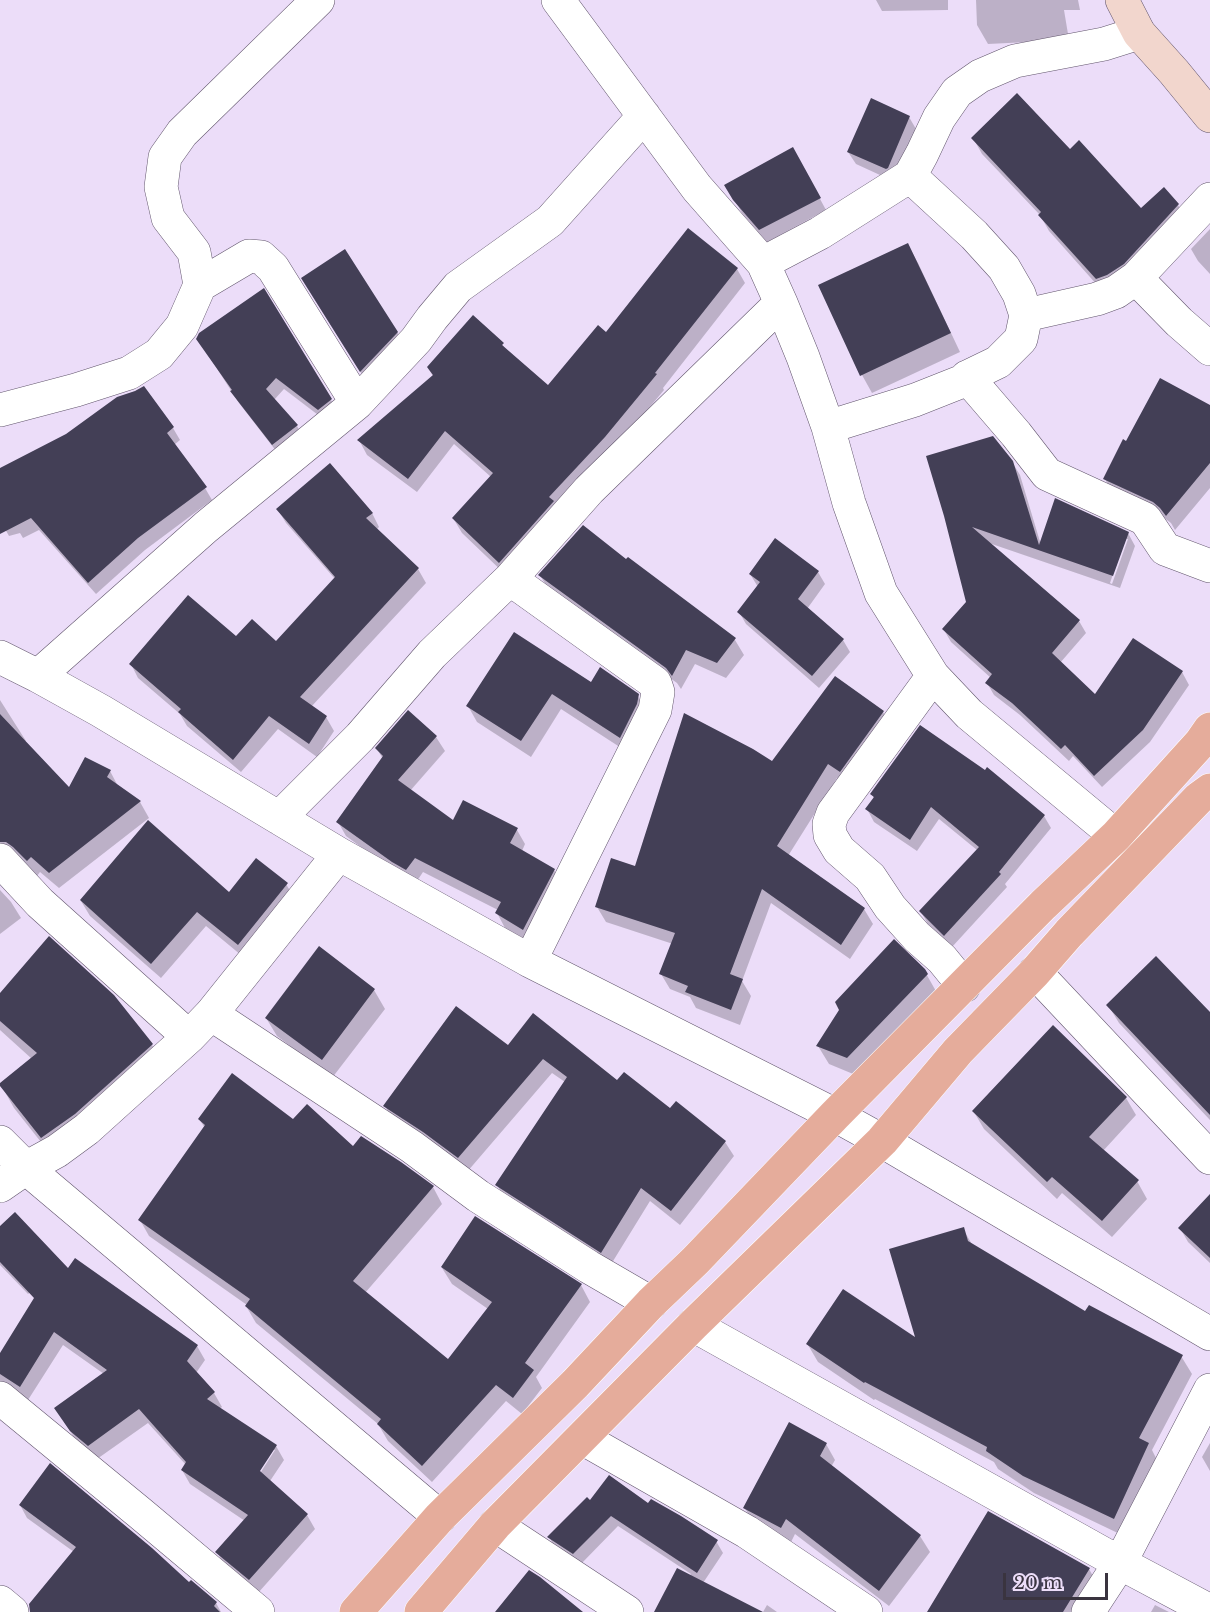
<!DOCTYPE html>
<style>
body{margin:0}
#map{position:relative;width:1210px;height:1612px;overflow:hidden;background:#ecddf9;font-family:"Libre Baskerville",serif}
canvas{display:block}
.scale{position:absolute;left:1003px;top:1573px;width:105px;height:27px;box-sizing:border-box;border:3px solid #3a343f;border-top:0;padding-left:8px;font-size:18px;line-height:21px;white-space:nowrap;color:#3a343f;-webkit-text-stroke:4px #ecddf9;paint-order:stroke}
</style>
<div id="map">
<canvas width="1210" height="1612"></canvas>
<div class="scale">20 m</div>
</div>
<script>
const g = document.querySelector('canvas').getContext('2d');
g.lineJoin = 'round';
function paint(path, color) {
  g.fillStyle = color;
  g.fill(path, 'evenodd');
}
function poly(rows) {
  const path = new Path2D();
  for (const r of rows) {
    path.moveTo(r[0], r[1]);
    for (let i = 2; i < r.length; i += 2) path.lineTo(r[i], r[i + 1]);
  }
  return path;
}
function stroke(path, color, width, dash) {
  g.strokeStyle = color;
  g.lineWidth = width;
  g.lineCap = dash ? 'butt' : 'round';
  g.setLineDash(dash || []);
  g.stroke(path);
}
const shadow = poly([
 [876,0,948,0,948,10,882,11],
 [976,0,1078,0,1080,10,1064,10,1069,40,988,44,977,25],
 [909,117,916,129,893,181,856,164,848,152],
 [973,138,1070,151,1141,210,1164,189,1178,205,1187,221,1106,295,1049,231,1040,215,982,154],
 [800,162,826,210,767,242,742,213,726,185],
 [1210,229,1210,274,1198,261,1191,249],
 [908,245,918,263,960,352,872,393,862,375,820,286],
 [737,269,745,283,663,388,664,390,508,577,462,533,453,518,491,477,454,444,417,492,367,455,359,440,433,376,428,368,502,344,506,350,549,387],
 [314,296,397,332,408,351,371,389],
 [198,339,331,400,338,412,326,421,284,389,274,400,297,426,304,438,280,456,239,403],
 [144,388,173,428,180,440,174,445,205,488,212,500,145,550,96,594,39,530,23,538,20,533,9,536,0,520,0,470,67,435],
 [1210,407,1210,488,1175,530,1171,523,1163,517,1113,494,1105,479,1127,443],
 [1012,462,1020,475,1041,545,1128,533,1135,546,1120,588,986,542,1079,621,1086,633,1060,663,1096,697,1182,672,1189,685,1150,742,1102,787,1073,756,1069,761,1020,715,994,695,987,683,991,678,951,642,944,630,968,603,946,515],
 [1125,539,1128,539,1112,584,1110,583],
 [278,510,372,513,379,527,376,530,418,569,426,583,311,707,326,717,334,731,317,757,278,729,241,772,187,726,180,714,138,678,131,664,236,638,276,643,335,579,286,523],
 [818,572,825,584,807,609,843,640,850,652,819,688,746,624,739,612,758,587,750,574],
 [540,575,735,640,744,655,726,678,695,664,681,689,677,683,549,591],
 [591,684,637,695,647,712,629,753,561,709,531,757,477,722,468,706],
 [0,700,26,741,24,742,70,790,110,771,119,788,140,802,149,818,59,888,40,872,37,876,0,860],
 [883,712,892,728,849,786,837,778,788,856,864,909,873,924,850,959,771,903,742,981,751,996,740,1025,696,1008,690,997,670,989,661,974,673,944,606,922,597,907,636,868,773,763],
 [436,737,445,751,410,791,454,822,517,830,525,844,522,851,554,870,562,885,532,943,505,928,497,913,498,910,423,872,415,884,402,877,346,836,338,822,383,759,377,749],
 [872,794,1044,816,1051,828,1005,884,1007,887,952,947,928,924,921,912,977,850,939,819,917,851,874,822,867,809,874,799],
 [286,884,295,899,247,960,206,926,161,978,90,916,81,901,229,894],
 [0,890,11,902,21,918,0,934],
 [319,948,374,990,385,1009,332,1078,277,1036,266,1018],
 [924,970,937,993,858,1076,829,1064,818,1046],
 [0,996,152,1045,166,1069,56,1161,14,1108,1,1085,32,1059,0,1030],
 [1108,1005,1210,1015,1210,1120,1119,1023],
 [508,1047,618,1082,671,1110,725,1142,734,1156,680,1225,650,1201,610,1266,505,1199,497,1185,565,1082,552,1073,467,1172,393,1120,385,1106],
 [1126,1098,1136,1115,1103,1151,1137,1181,1147,1199,1112,1237,1062,1193,1057,1199,984,1129,974,1112],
 [199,1119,293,1121,354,1149,433,1187,442,1204,365,1293,448,1361,488,1309,452,1284,442,1268,581,1285,590,1302,536,1377,542,1388,522,1414,506,1401,432,1482,388,1441,378,1424,256,1323,246,1306,247,1305,149,1236,140,1220,205,1128],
 [1210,1196,1210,1263,1188,1242,1180,1228],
 [0,1228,68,1270,197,1346,205,1360,196,1373,214,1393,222,1407,219,1409,276,1446,284,1460,270,1481,307,1515,315,1529,258,1593,225,1566,217,1552,245,1521,190,1484,182,1470,186,1465,148,1423,97,1459,80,1446,64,1422,104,1374,63,1345,28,1400,20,1395,0,1395,0,1355,47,1278,28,1294,0,1265],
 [272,1450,275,1450,257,1478,255,1476],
 [963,1229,973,1246,1086,1314,1181,1356,1192,1374,1152,1450,1158,1462,1124,1536,1034,1493,998,1469,994,1462,875,1399,874,1400,818,1362,808,1345,918,1341],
 [1210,1443,1210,1471,1202,1457],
 [826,1444,835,1460,831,1467,920,1536,930,1552,889,1606,795,1534,790,1544,754,1523,744,1507],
 [590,1502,648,1505,716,1541,723,1553,703,1583,760,1612,656,1612,691,1574,618,1526,580,1565,555,1548,549,1537],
 [20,1505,189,1584,191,1582,216,1603,221,1612,42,1612,74,1552,27,1518],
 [1089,1569,1097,1583,1079,1612,928,1612],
 [767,1605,777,1612,763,1612],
 [1155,1605,1169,1612,1151,1612]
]);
const building = poly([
 [1017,93,1070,149,1079,140,1141,208,1164,187,1179,204,1124,264,1107,275,1096,279,1038,215,1041,212,971,138],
 [871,98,910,116,888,168,886,169,847,152],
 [793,147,821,198,759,230,733,200,724,185],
 [688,228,738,268,655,373,657,374,605,437,549,497,554,501,499,563,452,518,493,473,445,431,408,479,357,440,433,375,427,367,473,315,504,343,502,345,548,385,598,325,606,332],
 [908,243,951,333,860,376,818,285],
 [345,249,398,332,360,372,301,278],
 [264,288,332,399,318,410,276,378,266,389,298,425,272,445,230,391,232,390,196,339,199,333],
 [1160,378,1210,405,1210,463,1166,516,1160,508,1153,502,1103,479,1123,439,1126,441],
 [144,386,174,427,167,433,207,487,138,538,88,583,31,518,0,534,0,468,66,434,117,397,135,391],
 [993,436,1013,461,1039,545,1055,498,1129,532,1113,576,972,527,1080,620,1052,653,1095,694,1133,638,1183,671,1143,730,1094,776,1065,745,1061,749,1012,703,985,683,992,674,942,629,966,602,944,516,926,456],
 [330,463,373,513,366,518,419,568,300,697,327,716,309,744,269,716,233,760,178,712,181,709,129,664,188,595,236,636,252,619,276,641,335,577,276,509],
 [583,525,626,559,628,557,736,638,717,663,686,650,672,676,666,668,538,575],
 [775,538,819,571,798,599,844,639,812,676,737,612,760,582,749,574],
 [514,632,591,682,600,667,639,694,637,704,620,738,552,694,521,741,466,706],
 [835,676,884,711,840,772,828,764,777,846,865,908,841,945,762,889,730,974,743,979,731,1010,685,992,688,986,659,974,675,933,595,907,611,858,635,866,684,713,753,749,772,761],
 [408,710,437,736,398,780,453,820,463,800,518,828,510,843,555,869,523,930,495,913,501,902,415,858,406,870,392,862,336,822,383,756,375,748],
 [0,714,69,787,85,757,111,770,107,777,141,801,49,873,31,857,27,861,13,847,6,842,0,842],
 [920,725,985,770,987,767,1045,815,999,872,1001,874,944,936,919,911,979,847,931,807,910,840,865,809,874,797,870,794],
 [148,820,229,892,256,858,288,883,238,945,197,912,151,964,80,900],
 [49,936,114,995,153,1044,75,1114,41,1138,0,1086,0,1083,37,1053,0,1021,0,993],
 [894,939,925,969,928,974,847,1058,816,1046,839,1010,835,1002],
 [319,946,375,989,322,1060,265,1018],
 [1156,956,1210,1012,1210,1115,1106,1005],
 [456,1006,508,1045,533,1013,617,1080,624,1072,670,1108,676,1101,726,1141,671,1211,641,1188,601,1253,495,1185,567,1077,543,1059,458,1158,423,1132,383,1106],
 [1053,1025,1127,1097,1089,1137,1139,1180,1102,1221,1052,1177,1047,1182,972,1111],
 [232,1073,293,1119,307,1104,353,1146,361,1136,401,1162,434,1186,353,1281,448,1359,492,1302,441,1267,475,1216,582,1284,525,1363,534,1370,513,1398,496,1385,422,1466,377,1424,381,1419,245,1306,250,1299,138,1220,205,1125,198,1119],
 [1210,1194,1210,1258,1178,1228],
 [15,1212,68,1268,75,1258,198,1345,187,1361,215,1392,207,1399,277,1445,260,1471,308,1514,249,1580,215,1552,248,1515,181,1470,186,1462,139,1409,88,1446,70,1431,54,1408,107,1370,54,1332,20,1387,0,1374,0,1353,34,1298,0,1262,0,1226],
 [964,1227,968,1241,1085,1311,1089,1305,1183,1355,1139,1438,1149,1443,1114,1519,1023,1476,986,1451,987,1447,865,1382,864,1383,806,1344,843,1289,915,1337,889,1249],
 [789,1422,827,1443,820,1456,921,1535,879,1591,786,1519,781,1528,743,1508],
 [50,1463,152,1548,189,1582,191,1580,217,1602,214,1606,220,1612,30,1612,29,1604,76,1547,19,1505],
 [609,1475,648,1503,651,1499,681,1516,718,1540,697,1573,611,1516,573,1554,547,1537,587,1497,590,1500],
 [988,1511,1090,1568,1063,1612,927,1612],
 [677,1568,763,1612,654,1612],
 [529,1570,540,1577,583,1612,495,1612]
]);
const street = poly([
 [558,0,697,188,763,263,781,303,803,357,828,427,849,503,881,593,933,676,969,714,1116,836],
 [763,263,820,233,910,176,922,154,939,118,957,92,980,76,1015,61,1104,44,1139,33],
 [1136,278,1179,322,1210,349],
 [200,285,249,256,261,257,273,268,357,403],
 [1026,315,1097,299,1116,292,1136,278,1210,199],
 [967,377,1016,434,1047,474,1145,519,1165,549,1210,566],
 [0,410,76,390,129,373,159,354,182,326,200,285,194,252,168,218,161,187,165,157,182,133,318,0],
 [828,427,915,400,963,381,967,377,998,362,1021,339,1026,315,1019,294,1004,268,974,235,910,176],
 [510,579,655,683,658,692,655,710,530,961],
 [0,657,38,676,101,711,339,854,530,961,835,1115,882,1141,1210,1334],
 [38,676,206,527,357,403,416,340,432,318,458,287,550,221,644,116],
 [933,676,833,813,829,824,830,835,839,850,870,877,890,907,917,937,942,959,964,986],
 [279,818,360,737,432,654,510,579,589,490,781,303],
 [0,860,40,903,189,1037],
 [1035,972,1210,1158],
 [211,1014,412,1147,478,1196,589,1267,651,1303],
 [0,1142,26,1168,440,1517],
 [0,1186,26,1168,57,1151,87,1129,189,1037,211,1014,339,854],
 [693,1325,1120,1563,1210,1611],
 [0,1398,140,1513,258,1612],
 [582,1438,747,1532,866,1612],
 [495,1525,627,1612],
 [0,1602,12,1612],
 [1088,1612,1120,1563,1210,1390]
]);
const secondary = poly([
 [1122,0,1139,33,1174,72,1210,116]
]);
const primary = poly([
 [356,1612,440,1517,575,1384,651,1303,695,1261,835,1115,1043,905,1116,836,1201,742,1210,729],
 [421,1612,495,1525,693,1325,882,1141,958,1051,1035,972,1069,933,1199,798,1210,790]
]);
paint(shadow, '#0003');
paint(building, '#433f56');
stroke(street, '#61556c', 34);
stroke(secondary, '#61556c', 34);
stroke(primary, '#fff', 34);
stroke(street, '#fff', 33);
stroke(secondary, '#f2d6cd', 33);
stroke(primary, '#e5ac9b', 33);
</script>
